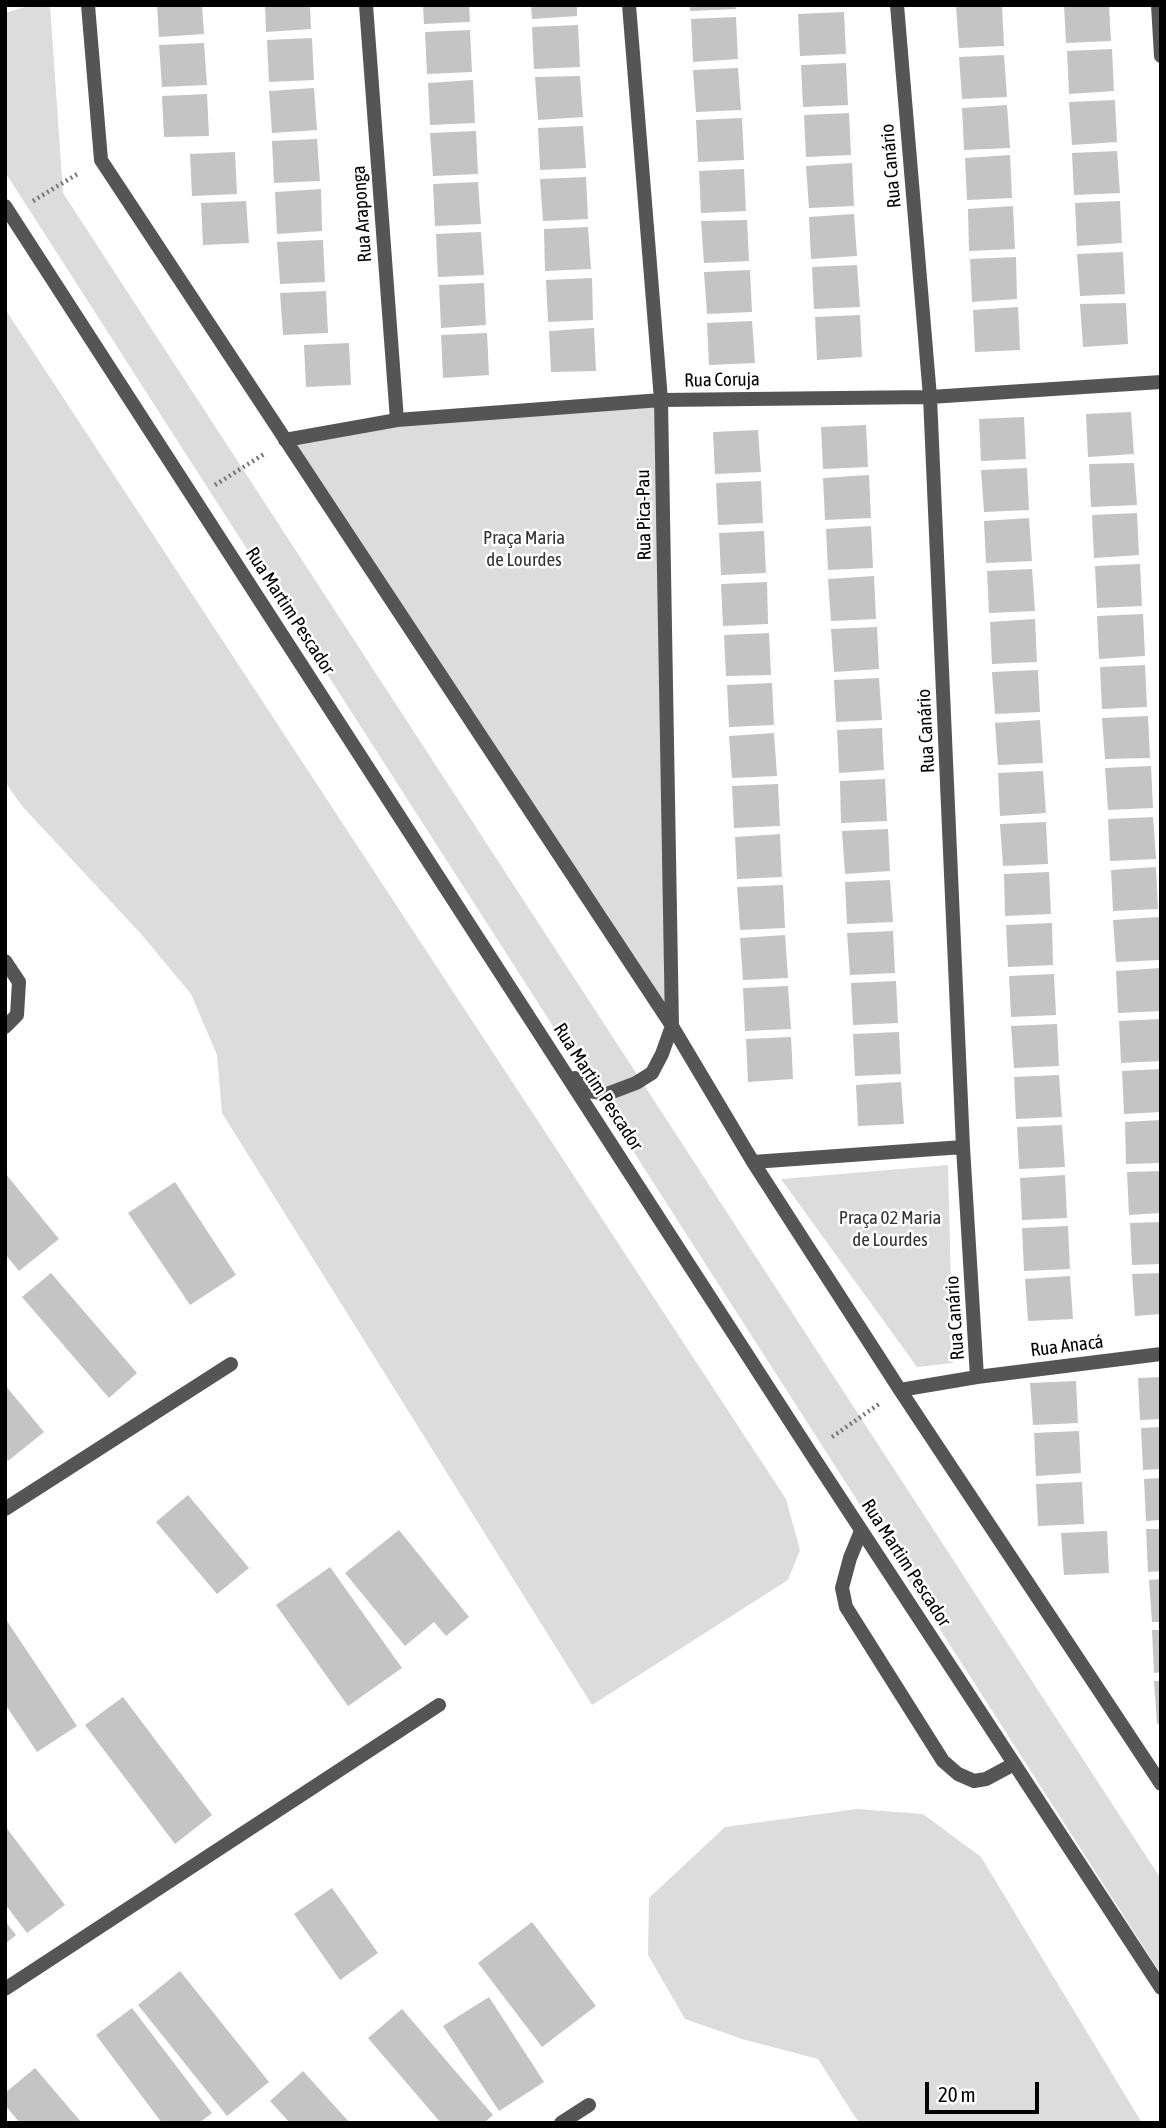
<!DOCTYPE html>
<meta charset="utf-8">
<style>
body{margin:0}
#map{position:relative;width:1166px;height:2128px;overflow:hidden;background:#fff;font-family:"Asap Condensed",sans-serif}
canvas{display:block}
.frame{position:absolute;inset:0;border:7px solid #000;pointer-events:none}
.scale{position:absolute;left:925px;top:2082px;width:114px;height:32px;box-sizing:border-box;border:4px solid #000;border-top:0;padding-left:9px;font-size:21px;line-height:24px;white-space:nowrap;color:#000;-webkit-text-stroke:5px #fff;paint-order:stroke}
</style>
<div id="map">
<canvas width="1166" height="2128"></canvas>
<div class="frame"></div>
<div class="scale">20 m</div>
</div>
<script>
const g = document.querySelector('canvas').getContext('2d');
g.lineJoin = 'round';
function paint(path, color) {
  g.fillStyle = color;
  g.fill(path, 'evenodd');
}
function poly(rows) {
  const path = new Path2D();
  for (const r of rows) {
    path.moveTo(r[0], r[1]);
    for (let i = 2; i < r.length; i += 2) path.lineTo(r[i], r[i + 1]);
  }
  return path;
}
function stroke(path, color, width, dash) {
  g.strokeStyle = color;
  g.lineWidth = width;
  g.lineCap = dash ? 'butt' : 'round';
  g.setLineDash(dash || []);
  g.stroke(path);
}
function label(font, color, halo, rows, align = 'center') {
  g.font = font + ' "Asap Condensed",sans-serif';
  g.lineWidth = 5;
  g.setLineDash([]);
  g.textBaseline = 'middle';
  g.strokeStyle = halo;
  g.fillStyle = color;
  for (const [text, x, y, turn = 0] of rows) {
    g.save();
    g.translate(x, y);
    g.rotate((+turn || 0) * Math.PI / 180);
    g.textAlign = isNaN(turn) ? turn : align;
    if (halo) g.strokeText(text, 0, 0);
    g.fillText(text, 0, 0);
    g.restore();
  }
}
const green = poly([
 [32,5,50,5,63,193,1161,1879,1161,1974,5,172,5,13],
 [5,309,786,1499,800,1550,788,1580,592,1705,222,1113,217,1055,191,994,142,935,22,806,5,782],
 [657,403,668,1016,610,919,290,443,396,423],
 [948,1165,953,1363,917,1367,781,1179],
 [857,1809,923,1814,981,1857,1142,2123,859,2123,818,2059,742,2039,685,2019,648,1955,649,1898,725,1827]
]);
const building = poly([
 [157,5,202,5,204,34,159,37],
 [265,5,310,5,311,29,266,32],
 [423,5,469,5,470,22,424,24],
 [531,5,577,5,577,16,532,19],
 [690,5,735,5,736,9,690,11],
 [1002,5,1004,46,959,48,956,6],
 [1064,5,1109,5,1111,41,1066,43],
 [844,12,846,54,800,56,798,14],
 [736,17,738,59,693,62,691,19],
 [578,25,580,67,534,69,532,27],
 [470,30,472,72,427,74,425,32],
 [312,38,314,80,269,82,267,40],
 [204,43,207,85,162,87,159,45],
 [1112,49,1114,91,1069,94,1067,51],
 [1004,55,1007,97,962,99,959,57],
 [846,63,848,105,803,107,801,65],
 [738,68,741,110,696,112,693,70],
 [580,76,583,117,538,120,535,77],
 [473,80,475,123,430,125,428,83],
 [314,88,317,130,272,133,269,91],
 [207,94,209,136,164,137,162,96],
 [1115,100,1117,142,1072,145,1069,102],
 [1007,105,1010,148,964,150,962,108],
 [849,113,851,155,806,157,804,115],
 [742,118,744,160,698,162,696,120],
 [583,126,586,168,540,170,538,128],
 [476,131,478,174,433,176,430,133],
 [317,139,320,181,274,183,272,141],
 [1117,151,1120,193,1074,195,1072,153],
 [235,152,237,194,192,196,190,154],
 [1010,155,1012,198,967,200,965,158],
 [852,163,854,206,809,208,806,166],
 [744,169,746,211,701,213,699,171],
 [586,177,588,219,543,221,540,179],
 [478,182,481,224,435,226,433,184],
 [321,189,322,231,277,234,275,192],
 [246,201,249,243,203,245,201,203],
 [1120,201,1122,243,1077,246,1075,203],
 [1013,206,1015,249,969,251,968,209],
 [854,214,857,256,811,259,809,217],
 [747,220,749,261,704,263,701,221],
 [588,227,591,269,545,271,544,229],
 [481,232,484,275,438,277,436,234],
 [323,240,325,282,280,284,277,242],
 [1123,252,1125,294,1080,296,1077,254],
 [1016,257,1017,299,972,302,970,259],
 [857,265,860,307,814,309,812,267],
 [750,270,752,312,707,314,704,272],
 [592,278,593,320,548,322,546,280],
 [484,283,486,325,441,328,439,285],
 [326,291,328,333,283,335,280,293],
 [1126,303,1128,344,1083,347,1080,304],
 [1018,307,1020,350,975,352,973,310],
 [860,315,862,357,817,360,815,317],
 [752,321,755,363,709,365,707,323],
 [594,328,596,371,551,372,549,331],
 [487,333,489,375,443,378,441,335],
 [349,343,351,385,306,387,304,345],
 [1131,412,1134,454,1088,457,1086,414],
 [1024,417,1026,459,981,461,979,419],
 [866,425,868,467,823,469,821,427],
 [758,430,761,472,715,474,713,432],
 [1134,463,1137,505,1091,507,1089,464],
 [1027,468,1029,510,984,512,981,470],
 [869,475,871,518,825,520,823,478],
 [761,481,763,523,718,525,716,483],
 [1137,513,1139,555,1094,558,1092,515],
 [1029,518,1032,561,986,563,984,521],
 [871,526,873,568,828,570,826,529],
 [764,531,766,573,721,575,719,533],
 [1140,564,1142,606,1097,608,1095,566],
 [1032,569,1035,611,989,613,987,571],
 [874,576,876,619,831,621,828,579],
 [767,582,768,624,723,626,721,584],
 [1143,614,1145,656,1099,659,1097,616],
 [1035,619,1037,662,992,664,990,622],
 [877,627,879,669,834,672,831,629],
 [769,633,771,675,726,676,724,635],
 [1145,665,1147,707,1102,709,1100,667],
 [1038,670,1040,712,995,714,992,672],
 [879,678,882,720,836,722,834,680],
 [772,683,774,725,729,727,727,685],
 [1148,716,1150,758,1105,759,1102,718],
 [1040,720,1043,763,998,765,995,723],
 [882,728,884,770,839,773,837,730],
 [774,733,777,776,732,778,729,736],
 [1151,766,1153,808,1108,810,1105,768],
 [1043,771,1046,813,1000,816,998,773],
 [885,779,887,821,841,823,840,781],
 [778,784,780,826,734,828,732,786],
 [1153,817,1156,859,1110,861,1108,819],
 [1046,822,1048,864,1003,866,1000,824],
 [888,829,890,871,845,874,842,831],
 [780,834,782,877,737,879,735,837],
 [1156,867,1158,909,1113,911,1111,870],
 [1049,872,1051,914,1005,916,1004,874],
 [890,880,893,922,847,924,845,882],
 [783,885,785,928,740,930,737,887],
 [1159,917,1161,960,1116,962,1113,920],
 [1052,923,1053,965,1008,967,1006,925],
 [893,931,895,973,850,975,847,933],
 [785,935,788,978,743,980,740,938],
 [1161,968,1161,1011,1118,1013,1116,971],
 [1054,974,1056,1015,1011,1017,1009,976],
 [896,981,898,1023,853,1025,851,983],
 [788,986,791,1029,745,1031,743,988],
 [1161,1019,1161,1061,1121,1063,1119,1021],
 [1057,1024,1059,1066,1014,1068,1011,1026],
 [899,1032,901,1074,855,1076,853,1034],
 [791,1037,793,1079,748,1082,746,1039],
 [1161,1069,1161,1112,1124,1114,1122,1071],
 [1059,1075,1062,1117,1016,1119,1014,1077],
 [901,1082,904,1124,858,1126,856,1085],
 [1161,1120,1161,1163,1126,1164,1125,1122],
 [1062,1125,1065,1167,1019,1169,1017,1127],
 [1161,1171,1161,1213,1129,1215,1127,1172],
 [5,1173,59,1239,19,1271,5,1254],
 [1065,1175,1067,1218,1022,1220,1020,1178],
 [175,1182,236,1275,190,1305,128,1213],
 [1161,1222,1161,1264,1132,1265,1130,1223],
 [1068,1226,1070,1269,1024,1271,1022,1228],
 [51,1273,137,1373,109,1398,22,1297],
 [1161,1273,1161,1314,1135,1316,1132,1274],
 [1070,1276,1073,1319,1028,1321,1025,1279],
 [1161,1377,1161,1419,1140,1420,1138,1378],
 [1076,1381,1078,1423,1033,1425,1030,1383],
 [5,1385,44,1432,8,1461,5,1457],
 [1161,1427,1161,1469,1143,1470,1141,1428],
 [1079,1431,1081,1473,1036,1476,1034,1433],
 [1161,1478,1161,1520,1146,1521,1144,1479],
 [1082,1482,1084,1524,1038,1526,1036,1484],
 [188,1495,249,1568,217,1594,156,1522],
 [1146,1529,1161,1529,1161,1571,1148,1572],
 [399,1530,469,1617,446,1636,434,1622,405,1646,345,1573],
 [1107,1531,1109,1573,1064,1575,1061,1533],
 [330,1567,402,1668,348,1706,276,1605],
 [1161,1579,1161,1622,1152,1622,1149,1580],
 [5,1618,77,1726,37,1752,5,1704],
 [1152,1630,1161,1630,1161,1672,1154,1673],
 [1154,1681,1161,1681,1161,1723,1157,1724],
 [123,1697,212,1815,175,1844,85,1725],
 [5,1826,65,1905,27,1933,5,1904],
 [332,1888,378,1953,340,1980,294,1914],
 [5,1921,16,1935,5,1944],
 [532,1922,596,2006,542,2047,478,1963],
 [180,1971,269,2082,227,2116,138,2005],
 [489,1997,544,2082,499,2111,443,2026],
 [132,2008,212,2113,199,2123,162,2123,96,2035],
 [402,2009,493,2115,484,2123,441,2123,368,2038],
 [35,2068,82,2123,20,2123,5,2105,5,2093],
 [303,2071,350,2123,290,2123,270,2101]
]);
const path = poly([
 [33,201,79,173],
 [215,485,264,454],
 [832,1437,879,1404]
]);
const service = poly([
 [861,1531,850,1558,842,1588,846,1607,943,1761,958,1774,974,1781,986,1779,1014,1764]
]);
const minor = poly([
 [88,5,101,160,672,1026,753,1162,900,1390,1161,1784],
 [366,5,397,420],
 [897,5,930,397,963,1147,977,1377,900,1390],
 [1158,5,1161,56],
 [5,206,810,1452,1161,1988],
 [285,440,397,420,661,400,930,397,1161,382],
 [5,961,19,982,17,1015,5,1027],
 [575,1078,589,1091,607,1094,636,1083,652,1073,662,1054,672,1026,661,400,629,5],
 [753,1162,963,1147],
 [977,1377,1161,1354],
 [5,1509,231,1364],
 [5,1989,439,1705],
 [561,2123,589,2105]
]);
const streetNames = [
 ["Rua Canário",891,166,-95],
 ["Rua Araponga",362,214,-94],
 ["Rua Coruja",722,380,-1],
 ["Rua Pica-Pau",644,515,-91],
 ["Rua Martim Pescador",290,611,57],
 ["Rua Canário",926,731,-93],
 ["Rua Martim Pescador",598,1087,57],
 ["Rua Canário",955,1318,-94],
 ["Rua Anacá",1067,1346,-7],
 ["Rua Martim Pescador",906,1563,57]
];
const parkNames = [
 ["Praça Maria",524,538],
 ["de Lourdes",524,560],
 ["Praça 02 Maria",890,1218],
 ["de Lourdes",890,1240]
];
paint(green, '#dcdcdc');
paint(building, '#c4c4c4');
stroke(path, '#777', 4.5, [2, 3.5]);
stroke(service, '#555', 14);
stroke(minor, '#555', 14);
label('19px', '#000', '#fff', streetNames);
label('19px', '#333', '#fff', parkNames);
</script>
